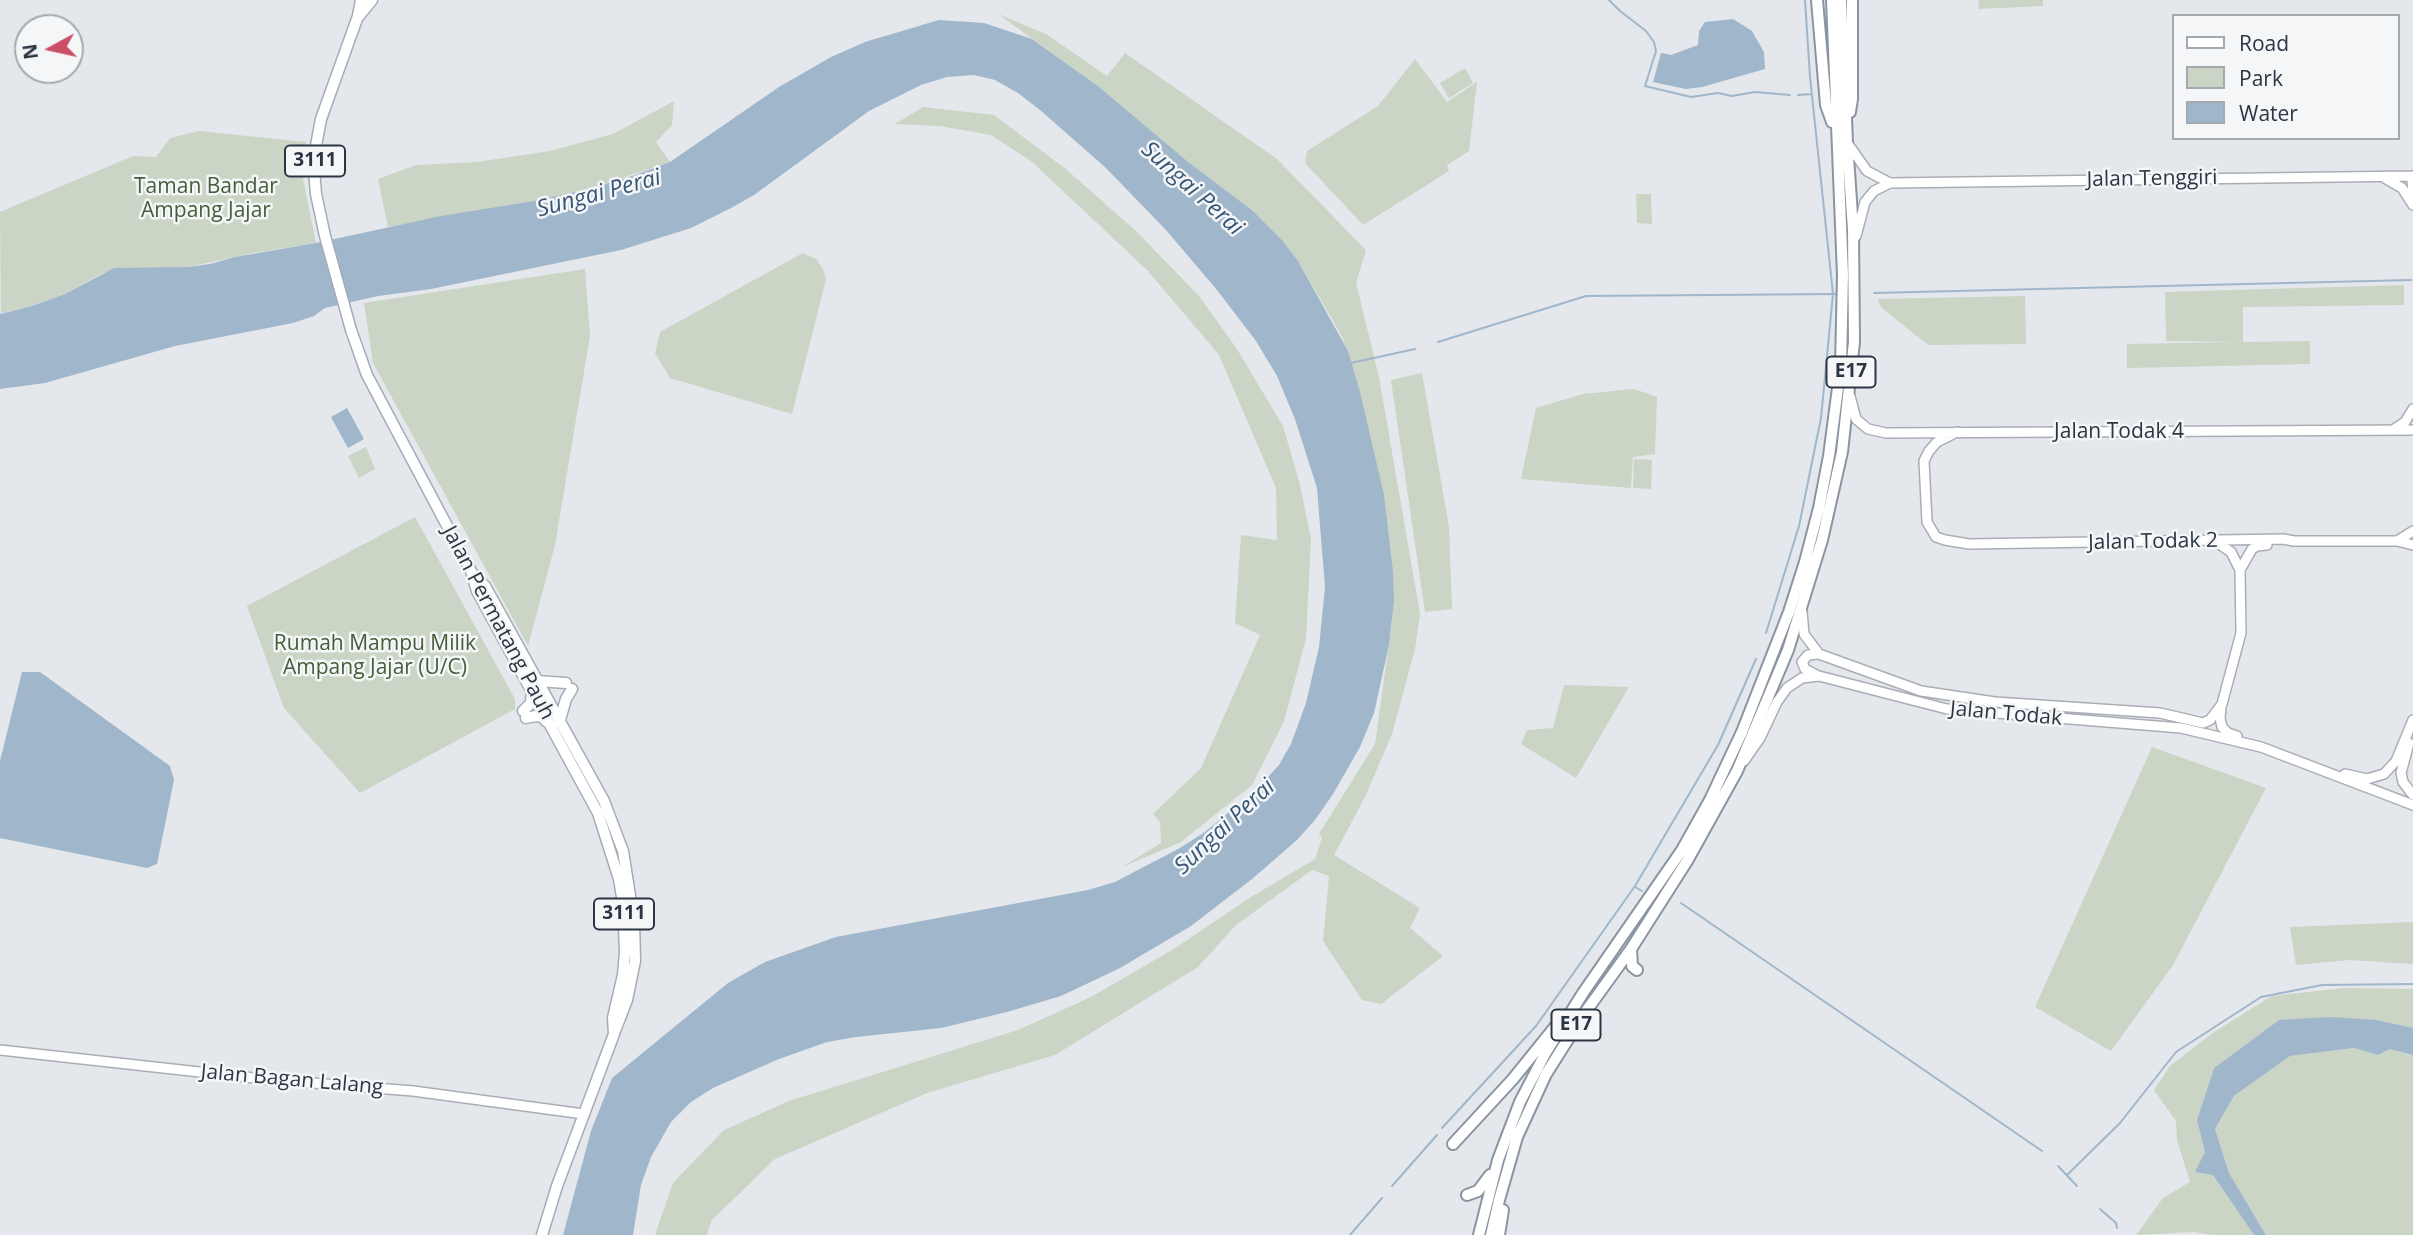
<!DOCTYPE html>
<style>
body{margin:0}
#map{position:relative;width:2413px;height:1235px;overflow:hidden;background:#e4e7eb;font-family:"Open Sans",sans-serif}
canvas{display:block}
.legend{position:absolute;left:2172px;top:14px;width:228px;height:126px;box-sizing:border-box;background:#f4f6f8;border:2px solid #a4a9b0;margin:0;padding:9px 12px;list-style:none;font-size:21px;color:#2c3543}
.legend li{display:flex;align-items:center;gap:14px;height:35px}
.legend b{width:35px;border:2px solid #a4a9b0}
.north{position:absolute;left:14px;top:14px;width:70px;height:70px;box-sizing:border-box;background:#f4f6f8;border:2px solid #a4a9b0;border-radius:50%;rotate:262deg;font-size:19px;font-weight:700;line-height:28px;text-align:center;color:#2c3543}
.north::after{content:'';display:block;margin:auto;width:24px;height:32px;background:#cb4e67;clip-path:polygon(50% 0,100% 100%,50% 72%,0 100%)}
</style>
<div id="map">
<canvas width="2413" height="1235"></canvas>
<ul class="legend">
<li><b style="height:9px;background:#fff"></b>Road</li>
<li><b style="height:19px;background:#cad5c5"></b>Park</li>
<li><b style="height:19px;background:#a0b6ca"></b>Water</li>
</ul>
<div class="north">N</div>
</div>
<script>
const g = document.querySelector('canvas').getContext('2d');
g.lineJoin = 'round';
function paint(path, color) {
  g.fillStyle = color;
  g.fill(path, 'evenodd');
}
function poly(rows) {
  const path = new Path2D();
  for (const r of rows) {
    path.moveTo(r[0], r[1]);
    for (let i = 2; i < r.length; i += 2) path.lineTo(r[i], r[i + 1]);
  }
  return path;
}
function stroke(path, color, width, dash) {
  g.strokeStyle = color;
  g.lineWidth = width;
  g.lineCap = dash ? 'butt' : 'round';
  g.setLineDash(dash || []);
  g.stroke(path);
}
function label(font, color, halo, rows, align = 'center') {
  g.font = font + ' "Open Sans",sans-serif';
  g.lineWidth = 5;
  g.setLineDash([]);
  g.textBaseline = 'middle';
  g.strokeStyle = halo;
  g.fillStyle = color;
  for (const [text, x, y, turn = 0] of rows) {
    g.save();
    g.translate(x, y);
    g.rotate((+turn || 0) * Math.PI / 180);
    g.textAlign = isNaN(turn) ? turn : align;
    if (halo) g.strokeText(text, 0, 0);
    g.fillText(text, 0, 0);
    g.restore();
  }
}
const green = poly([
 [1979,0,2043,0,2043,6,1978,9],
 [998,14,1046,34,1107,76,1125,53,1277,159,1366,250,1356,283,1379,377,1420,614,1415,649,1392,734,1365,797,1334,855,1420,908,1410,928,1443,956,1381,1004,1362,1000,1323,941,1329,876,1312,870,1236,925,1198,967,1055,1055,927,1093,775,1159,711,1221,707,1235,655,1235,673,1183,724,1130,789,1101,1018,1030,1091,997,1177,947,1251,897,1315,859,1322,838,1319,834,1375,744,1392,623,1393,571,1348,351,1339,331,1298,261,1282,240,1253,211,1187,161,1098,86],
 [1415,59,1447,102,1477,82,1469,151,1447,165,1449,171,1363,225,1305,163,1307,151,1378,106],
 [1465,68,1473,83,1449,98,1440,83],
 [674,101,672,125,656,142,670,162,585,190,500,208,388,227,378,179,416,165,477,162,550,151,613,134],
 [923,107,994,115,1067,170,1136,231,1199,296,1237,349,1283,426,1300,485,1311,539,1306,639,1284,721,1252,785,1181,842,1122,867,1161,843,1160,822,1153,814,1201,768,1260,635,1235,623,1241,535,1277,540,1276,488,1219,355,1148,271,1031,161,991,135,940,126,895,124],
 [199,131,306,142,302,174,316,243,253,253,188,267,102,273,65,294,32,306,1,313,0,212,133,156,156,157,170,138],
 [1636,194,1651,194,1652,224,1637,223],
 [803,253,816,259,823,269,826,279,792,414,670,378,655,353,660,332],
 [585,269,590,336,555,545,528,646,373,363,364,303],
 [2404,285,2404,305,2243,307,2243,342,2310,341,2310,364,2127,368,2127,344,2239,342,2166,341,2165,292],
 [2025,296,2026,344,1928,345,1882,308,1877,299],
 [1422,373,1449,527,1452,609,1425,612,1391,380],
 [1634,389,1657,397,1655,454,1633,457,1631,488,1521,479,1536,408,1583,394],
 [366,447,375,469,359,478,348,456],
 [1634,459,1652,460,1651,489,1633,488],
 [415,517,515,699,515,709,360,793,284,708,247,606],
 [1564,685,1629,687,1576,778,1521,744,1527,730,1553,728],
 [2152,747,2266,788,2173,965,2111,1051,2035,1007],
 [2413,922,2413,964,2349,960,2296,965,2290,927],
 [2344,988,2413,989,2413,1028,2377,1020,2279,1020,2214,1068,2197,1120,2205,1152,2213,1175,2254,1235,2213,1235,2193,1232,2136,1235,2163,1198,2190,1182,2177,1140,2176,1121,2154,1090,2170,1066,2214,1032,2272,996],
 [2354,1048,2378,1055,2390,1049,2413,1055,2413,1235,2266,1235,2229,1173,2215,1129,2234,1096,2290,1056]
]);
const water = poly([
 [1733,19,1752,31,1764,52,1765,69,1702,87,1686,89,1653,82,1661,53,1671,55,1698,45,1699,31,1705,22],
 [939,20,984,23,1032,39,1098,86,1187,161,1253,211,1282,240,1298,261,1348,351,1360,392,1384,495,1393,571,1394,601,1389,645,1374,713,1360,747,1333,794,1315,820,1297,840,1252,879,1191,926,1120,968,1061,996,1007,1012,941,1028,856,1037,827,1042,779,1059,713,1088,691,1102,671,1122,651,1157,641,1185,633,1235,563,1235,591,1131,612,1078,728,983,765,962,836,937,1088,890,1115,882,1180,848,1205,832,1258,788,1279,765,1291,744,1306,703,1319,647,1325,587,1317,488,1295,419,1277,376,1256,341,1217,290,1166,230,1105,167,1040,110,1018,93,995,80,974,75,947,77,921,85,869,111,754,195,731,208,691,228,621,250,431,289,378,296,325,308,314,316,293,323,175,346,45,383,0,389,0,314,32,306,65,294,114,268,188,267,210,264,235,257,316,243,441,216,528,202,585,190,635,175,670,162,779,87,831,57,865,42],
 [347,408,364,439,348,448,331,417],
 [22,672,40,672,170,766,174,780,157,864,147,868,0,838,0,761],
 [2329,1017,2377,1020,2413,1028,2413,1055,2390,1049,2378,1055,2354,1048,2290,1056,2234,1096,2215,1129,2229,1173,2266,1235,2254,1235,2213,1175,2195,1172,2205,1152,2197,1120,2214,1068,2279,1020]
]);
const stream = poly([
 [1609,0,1620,11,1646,31,1654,42,1656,51,1645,86,1691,97,1718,93,1732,96,1755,92,1790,95],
 [1798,95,1811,94],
 [1874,293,2411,280],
 [1438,342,1586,296,1837,294],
 [1351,363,1415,349],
 [1766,633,1799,526,1821,418,1833,294,1810,77,1805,0],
 [1635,887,1642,891],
 [1681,903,2042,1151],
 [1442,1128,1536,1026,1635,886,1718,745,1756,659],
 [2058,1166,2077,1186],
 [2067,1175,2120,1123,2176,1052,2261,997,2322,985,2413,984],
 [1392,1186,1437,1135],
 [2100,1209,2116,1223,2117,1228],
 [1350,1235,1382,1198]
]);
const secondary = poly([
 [1848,144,1867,171,1890,183,2413,176],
 [2412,176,2413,203],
 [2385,178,2402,188,2413,205],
 [1856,236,1865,202,1874,191,1890,183],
 [1850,396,1856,419,1868,429,1886,433,2413,430],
 [2393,430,2405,422,2413,409],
 [1957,432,1937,442,1929,451,1924,461,1927,522,1936,537,1945,540,1969,544,2283,539,2294,541,2397,541,2413,545],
 [2397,541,2413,531],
 [2240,570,2252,549,2257,546,2267,545],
 [1802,612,1804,634,1819,654,1921,691,1995,702,2160,713,2203,723,2210,720,2222,704,2241,633,2240,570,2231,552,2215,541],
 [1818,676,1805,669,1802,662,1808,655,1819,654],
 [2221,707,2220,718,2222,727,2228,733,2237,736],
 [2409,743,2401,773,2403,782,2413,795],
 [1744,761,1760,738,1777,702,1787,688,1802,678,1819,676,1947,709,2181,728,2261,747,2413,805],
 [2345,774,2367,779,2384,774,2396,761,2413,720],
 [0,1050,263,1079,413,1091,584,1114]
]);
const primary = poly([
 [361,0,358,16,321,119,315,151,314,170,316,194,325,236,351,330,367,375,471,571,477,591,598,813,619,879,623,903,625,952,623,975,613,1018,614,1034,557,1186,542,1235],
 [359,16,372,0],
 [473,574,485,586,604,801,623,851,634,921,635,961,627,1000,615,1031],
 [537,681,566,683],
 [523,711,531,703,532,690],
 [526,718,536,716,542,717,547,722],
 [559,723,566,699,572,689]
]);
const highway = poly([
 [1817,0,1826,105,1832,122],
 [1850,112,1852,99,1852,0],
 [1631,949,1632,966,1637,970],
 [1453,1144,1513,1079,1555,1027],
 [1467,1195,1478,1191,1490,1175],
 [1479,1235,1498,1160,1520,1102,1546,1052,1583,993,1682,850,1710,800,1742,732,1789,612,1805,562,1819,508,1829,456,1841,365,1843,275,1832,0],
 [1491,1235,1499,1200,1517,1137,1546,1074,1584,1014,1631,949,1687,861,1737,771,1788,650,1822,540,1842,452,1854,342,1853,230,1847,142,1841,0],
 [1499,1235,1503,1210]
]);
const shields = [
 [315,161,60],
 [1851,372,49],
 [624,914,60],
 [1576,1025,49]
];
const shieldNames = [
 ["3111",315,161],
 ["E17",1851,372],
 ["3111",624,914],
 ["E17",1576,1025]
];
const streetNames = [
 ["Jalan Tenggiri",2152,179,-1],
 ["Jalan Todak 4",2119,432],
 ["Jalan Todak 2",2153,542,-1],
 ["Jalan Permatang Pauh",498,623,62],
 ["Jalan Todak",2006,714,5],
 ["Jalan Bagan Lalang",292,1080,5]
];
const parkNames = [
 ["Taman Bandar",206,187],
 ["Ampang Jajar",206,211],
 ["Rumah Mampu Milik",375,644],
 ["Ampang Jajar (U/C)",375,668]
];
const waterNames = [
 ["Sungai Perai",1192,189,42],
 ["Sungai Perai",599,194,-15],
 ["Sungai Perai",1225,827,-43]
];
paint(green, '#cad5c5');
paint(water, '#a0b6ca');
stroke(stream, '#a0b6ca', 2);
stroke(secondary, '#a9aeb5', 12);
stroke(primary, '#a3acb7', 13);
stroke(highway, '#8b95a1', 14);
stroke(secondary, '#fff', 9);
stroke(primary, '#fff', 10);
stroke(highway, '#fff', 10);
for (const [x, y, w] of shields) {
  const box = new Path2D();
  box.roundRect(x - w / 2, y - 15.5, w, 31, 5);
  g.fillStyle = '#f4f6f8';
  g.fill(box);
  stroke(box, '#2c3543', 2);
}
label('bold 19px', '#2c3543', null, shieldNames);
label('21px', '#2c3543', '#f4f6f8', streetNames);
label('21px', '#425f39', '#f4f6f8', parkNames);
label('italic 23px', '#375676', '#f4f6f8', waterNames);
</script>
